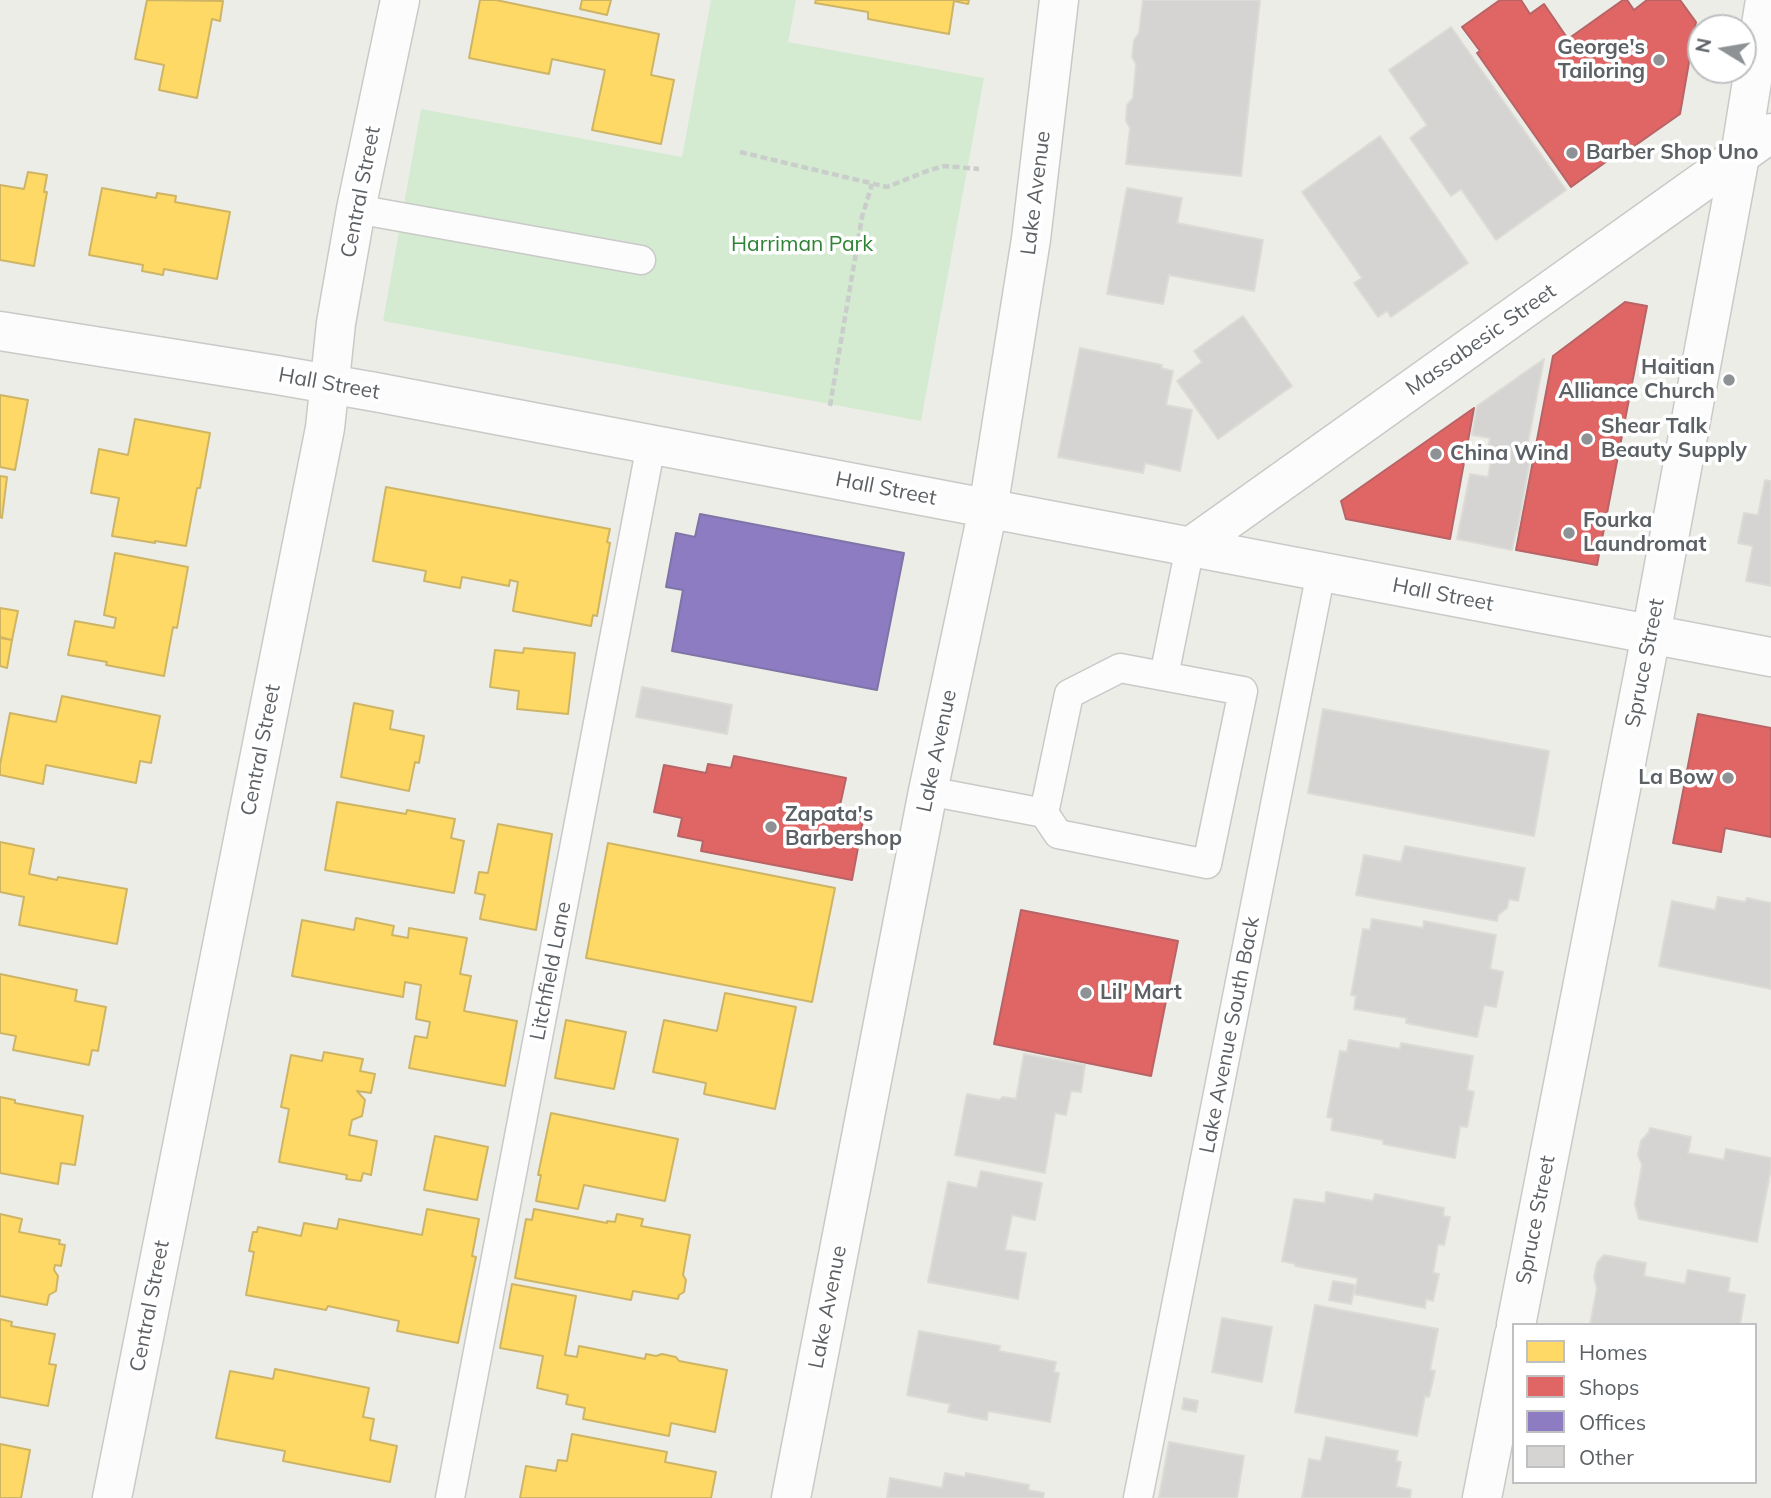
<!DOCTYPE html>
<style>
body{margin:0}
#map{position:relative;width:1771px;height:1498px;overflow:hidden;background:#edede8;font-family:Mulish,sans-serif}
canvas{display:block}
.legend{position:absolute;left:1512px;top:1323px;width:245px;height:161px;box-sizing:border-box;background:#fff;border:2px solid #bec0c2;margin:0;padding:9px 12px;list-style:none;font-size:21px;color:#5c6166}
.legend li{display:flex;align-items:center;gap:14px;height:35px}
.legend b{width:35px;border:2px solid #bec0c2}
.north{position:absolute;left:1687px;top:14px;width:70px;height:70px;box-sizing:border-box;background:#fff;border:2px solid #bec0c2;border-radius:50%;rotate:281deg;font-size:19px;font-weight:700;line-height:28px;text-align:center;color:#5c6166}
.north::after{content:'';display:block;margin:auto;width:24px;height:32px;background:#8f9294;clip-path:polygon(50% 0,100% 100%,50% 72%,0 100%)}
</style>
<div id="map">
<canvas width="1771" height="1498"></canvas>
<ul class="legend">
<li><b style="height:19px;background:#ffd966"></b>Homes</li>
<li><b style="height:19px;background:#e06666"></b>Shops</li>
<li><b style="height:19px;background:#8e7cc3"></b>Offices</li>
<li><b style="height:19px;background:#d5d4d2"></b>Other</li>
</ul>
<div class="north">N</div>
</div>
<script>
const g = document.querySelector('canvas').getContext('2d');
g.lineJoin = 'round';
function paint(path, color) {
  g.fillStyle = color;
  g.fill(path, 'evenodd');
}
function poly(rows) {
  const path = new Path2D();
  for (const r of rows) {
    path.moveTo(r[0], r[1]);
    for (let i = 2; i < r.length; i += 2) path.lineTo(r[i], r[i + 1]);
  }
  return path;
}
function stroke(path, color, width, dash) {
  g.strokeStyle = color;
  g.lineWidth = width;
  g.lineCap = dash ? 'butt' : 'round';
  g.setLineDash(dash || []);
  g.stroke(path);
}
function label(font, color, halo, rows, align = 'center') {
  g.font = font + ' Mulish,sans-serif';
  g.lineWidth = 7;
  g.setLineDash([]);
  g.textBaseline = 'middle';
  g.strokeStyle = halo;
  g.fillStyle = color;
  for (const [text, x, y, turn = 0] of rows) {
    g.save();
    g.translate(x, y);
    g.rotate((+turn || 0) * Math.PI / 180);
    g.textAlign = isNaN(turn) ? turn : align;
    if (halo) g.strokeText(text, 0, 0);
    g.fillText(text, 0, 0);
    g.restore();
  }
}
const green = poly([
 [711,0,796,0,788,42,984,78,921,421,383,321,421,109,682,157]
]);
const homes = poly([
 [147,0,223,1,220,21,212,19,197,98,159,90,164,65,135,59,147,0],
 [480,0,496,0,659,34,651,75,674,80,661,144,592,130,605,70,552,59,549,74,469,58,480,0],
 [582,0,611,0,607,15,580,9,582,0],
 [816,0,969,0,968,4,954,1,949,34,868,19,868,12,815,3,816,0],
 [28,172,47,175,44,192,47,192,34,266,0,260,0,185,24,189,28,172],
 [102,188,156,198,157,193,176,196,175,202,230,212,217,279,164,269,163,275,142,271,143,265,89,255,102,188],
 [0,395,28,400,15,470,0,467,0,395],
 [135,419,210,433,200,488,197,488,186,546,155,541,155,543,112,536,119,498,91,493,99,449,128,455,135,419],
 [0,476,7,477,2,518,0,517,0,476],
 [386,487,610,529,607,542,610,543,597,616,593,615,591,626,513,611,518,582,510,580,509,586,462,577,460,588,424,581,426,571,373,561,386,487],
 [115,553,188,567,177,628,173,627,164,676,106,665,107,662,68,655,75,621,114,628,116,618,104,615,115,553],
 [0,608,18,611,12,640,0,637,0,608],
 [0,638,12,640,7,668,0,666,0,638],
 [524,648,575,653,568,714,517,709,519,691,490,687,495,650,523,653,524,648],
 [62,696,160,716,151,763,140,761,136,783,46,765,43,784,0,775,0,765,10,713,56,722,62,696],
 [354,703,393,711,390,729,424,736,419,763,415,762,409,791,341,777,354,703],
 [337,802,406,814,407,810,455,819,451,838,464,841,454,893,325,870,337,802],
 [498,824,552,834,536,930,480,919,485,895,475,893,479,872,488,873,498,824],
 [0,842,34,849,29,874,57,880,58,877,127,889,117,944,19,925,24,897,0,892,0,842],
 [608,843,835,888,812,1002,586,958,608,843],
 [356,918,394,926,392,935,408,938,409,928,467,938,460,974,471,976,464,1011,517,1021,505,1086,409,1068,415,1036,427,1038,430,1022,416,1019,421,985,405,982,403,997,292,976,302,920,354,930,356,918],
 [0,974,77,990,75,1001,106,1007,98,1051,92,1050,89,1065,13,1050,16,1036,0,1033,0,974],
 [725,993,796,1007,775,1109,704,1094,706,1083,653,1072,664,1020,717,1031,725,993],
 [566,1020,626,1032,614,1089,555,1078,566,1020],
 [324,1052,363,1059,360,1071,375,1074,371,1093,357,1091,365,1100,362,1116,352,1120,349,1135,377,1141,371,1175,363,1173,361,1181,346,1179,347,1175,279,1162,289,1109,281,1107,291,1055,322,1061,324,1052],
 [0,1097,15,1100,15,1103,83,1116,75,1165,61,1163,58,1184,0,1173,0,1097],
 [551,1113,678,1139,665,1201,584,1185,578,1209,536,1201,541,1175,538,1175,551,1113],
 [435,1136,488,1147,477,1200,424,1190,435,1136],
 [427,1209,479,1219,472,1256,476,1257,458,1343,397,1331,399,1321,328,1306,326,1310,246,1295,254,1252,249,1251,253,1232,257,1232,258,1227,301,1236,304,1223,337,1229,339,1219,422,1235,427,1209],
 [534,1209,607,1223,607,1221,615,1222,617,1214,643,1219,641,1226,690,1235,683,1275,686,1280,684,1292,679,1295,678,1299,633,1291,631,1300,515,1278,526,1219,532,1220,534,1209],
 [0,1214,22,1219,19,1232,60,1240,59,1244,65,1245,61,1266,55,1265,54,1270,58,1276,56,1291,49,1295,47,1305,0,1296,0,1214],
 [512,1284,576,1296,565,1355,577,1357,579,1346,645,1359,646,1354,656,1356,662,1354,676,1357,679,1361,727,1370,715,1432,671,1423,669,1436,583,1419,585,1408,566,1404,568,1395,537,1388,543,1356,500,1348,512,1284],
 [0,1319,12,1322,11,1326,55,1334,49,1364,56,1365,48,1406,0,1397,0,1319],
 [275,1369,369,1388,363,1417,374,1419,370,1440,397,1446,390,1482,283,1461,285,1451,216,1438,230,1371,273,1379,275,1369],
 [572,1434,667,1452,665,1462,716,1472,711,1498,520,1498,526,1466,556,1471,558,1460,567,1461,572,1434],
 [0,1444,30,1450,21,1498,0,1498,0,1444]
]);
const shops = poly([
 [1500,0,1521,0,1530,14,1544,4,1568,39,1623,0,1627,0,1634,10,1647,0,1680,0,1696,22,1680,114,1623,154,1622,152,1610,159,1571,187,1477,53,1480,51,1462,27,1500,0],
 [1625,302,1647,306,1597,565,1516,550,1553,356,1625,302],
 [1474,408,1450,539,1346,519,1341,501,1474,408],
 [1698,714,1771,728,1771,837,1725,828,1721,852,1673,843,1698,714],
 [734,756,846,778,839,810,864,815,852,880,701,851,703,841,678,836,682,818,654,812,664,765,706,773,708,764,731,768,734,756],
 [1021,910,1178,941,1151,1076,994,1044,1021,910]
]);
const offices = poly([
 [700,514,904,553,877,690,672,651,683,590,666,587,676,533,695,537,700,514]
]);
const building = poly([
 [1143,0,1260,0,1241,176,1126,164,1130,128,1126,121,1127,105,1133,98,1136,64,1132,57,1134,40,1139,33,1143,0],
 [1451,27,1566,190,1496,240,1461,189,1451,196,1410,138,1427,125,1389,70,1451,27],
 [1380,136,1468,263,1391,317,1387,311,1378,317,1354,283,1362,278,1302,192,1380,136],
 [1127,188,1182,198,1177,223,1263,240,1254,291,1169,275,1163,304,1107,294,1127,188],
 [1243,316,1292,386,1218,439,1177,381,1202,362,1194,351,1243,316],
 [1080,348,1162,365,1161,368,1173,371,1166,405,1192,410,1180,471,1145,463,1143,473,1058,457,1080,348],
 [1544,359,1526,453,1531,454,1517,532,1516,531,1512,550,1457,539,1470,474,1488,477,1492,456,1487,455,1490,438,1472,435,1477,406,1544,359],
 [1765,480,1771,481,1771,586,1746,581,1753,546,1738,543,1744,513,1758,515,1765,480],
 [642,687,732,705,727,734,636,717,642,687],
 [1323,709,1549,751,1534,836,1308,793,1323,709],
 [1405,846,1525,868,1518,901,1509,899,1507,908,1498,915,1497,921,1356,895,1364,855,1401,862,1405,846],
 [1718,897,1745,902,1747,898,1771,903,1771,989,1659,966,1672,901,1715,910,1718,897],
 [1372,919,1423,928,1424,921,1496,935,1490,969,1503,972,1496,1007,1484,1005,1477,1037,1406,1023,1407,1018,1354,1009,1356,996,1351,995,1363,929,1370,930,1372,919],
 [1349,1040,1400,1049,1401,1043,1473,1056,1467,1090,1474,1092,1467,1127,1460,1126,1455,1158,1383,1144,1383,1140,1331,1130,1333,1118,1327,1117,1340,1051,1347,1052,1349,1040],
 [1024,1054,1085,1065,1081,1092,1071,1091,1066,1115,1055,1113,1045,1173,955,1155,967,1094,999,1100,1003,1097,1016,1099,1024,1054],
 [1650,1128,1691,1137,1688,1153,1724,1160,1726,1149,1771,1158,1771,1168,1757,1242,1639,1219,1635,1205,1642,1165,1638,1155,1641,1141,1649,1132,1650,1128],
 [981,1171,1042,1183,1035,1220,1012,1215,1005,1250,1026,1253,1018,1299,928,1282,948,1182,977,1188,981,1171],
 [1326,1192,1373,1201,1375,1194,1444,1208,1443,1216,1450,1217,1444,1245,1438,1244,1433,1273,1439,1274,1433,1301,1426,1299,1425,1308,1354,1294,1358,1278,1295,1266,1296,1264,1282,1261,1294,1199,1325,1203,1326,1192],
 [1604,1255,1646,1263,1644,1276,1685,1284,1688,1270,1730,1278,1728,1292,1745,1295,1740,1325,1590,1325,1597,1288,1594,1278,1597,1263,1604,1255],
 [1333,1281,1355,1285,1351,1304,1329,1300,1333,1281],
 [1315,1305,1438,1329,1430,1370,1435,1371,1429,1397,1425,1396,1417,1436,1295,1412,1315,1305],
 [1222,1318,1272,1327,1262,1382,1212,1372,1222,1318],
 [919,1331,1000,1346,999,1351,1056,1362,1054,1372,1059,1373,1050,1422,988,1411,987,1420,948,1412,950,1404,907,1395,919,1331],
 [1184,1398,1198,1401,1196,1412,1182,1409,1184,1398],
 [1326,1437,1398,1451,1396,1461,1401,1462,1396,1487,1411,1490,1410,1498,1302,1498,1309,1459,1321,1461,1326,1437],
 [1169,1442,1244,1456,1237,1498,1159,1498,1169,1442],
 [945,1473,965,1477,966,1473,1029,1485,1028,1490,1044,1493,1043,1498,887,1498,890,1478,942,1488,945,1473]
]);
const path = poly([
 [740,152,887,187,927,171,944,166,979,169],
 [830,406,862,217,872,184]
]);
const service = poly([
 [356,209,641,260],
 [1164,676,1190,547],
 [928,791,1044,813,1058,834,1207,864,1243,691,1120,668,1069,694,1044,813],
 [450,1498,651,445],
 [1138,1498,1321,572]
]);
const minor = poly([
 [0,331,277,375,375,392,1771,657],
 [1190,547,1771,133],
 [112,1498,325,428,336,323,356,209,400,0]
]);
const tertiary = poly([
 [1516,1325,1651,635,1740,156,1765,0],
 [791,1498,928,791,988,509,1031,239,1059,0],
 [1482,1498,1514,1335]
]);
const markers = [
 [1659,60,7,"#8f9294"],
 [1572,153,7,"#8f9294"],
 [1729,380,7,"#8f9294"],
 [1587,439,7,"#8f9294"],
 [1436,454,7,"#8f9294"],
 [1569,533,7,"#8f9294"],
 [1728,778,7,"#8f9294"],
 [771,827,7,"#8f9294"],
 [1086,993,7,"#8f9294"]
];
const poiNames = [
 ["George's",1645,48,"right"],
 ["Tailoring",1645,72,"right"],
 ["Barber Shop Uno",1586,153],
 ["Haitian",1715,368,"right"],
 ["Alliance Church",1715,392,"right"],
 ["Shear Talk",1601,427],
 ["Beauty Supply",1601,451],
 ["China Wind",1450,454],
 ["Fourka",1583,521],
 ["Laundromat",1583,545],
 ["La Bow",1714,778,"right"],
 ["Zapata's",785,815],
 ["Barbershop",785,839],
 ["Lil' Mart",1100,993]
];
const streetNames = [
 ["Central Street",361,192,-79],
 ["Lake Avenue",1036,193,-83],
 ["Massabesic Street",1481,340,-35],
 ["Hall Street",329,384,10],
 ["Hall Street",886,489,11],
 ["Hall Street",1443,595,11],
 ["Spruce Street",1645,663,-79],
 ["Central Street",261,750,-79],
 ["Lake Avenue",937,751,-78],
 ["Litchfield Lane",551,971,-79],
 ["Lake Avenue South Back",1230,1035,-79],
 ["Spruce Street",1536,1220,-79],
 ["Central Street",150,1306,-79],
 ["Lake Avenue",828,1307,-79]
];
const parkNames = [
 ["Harriman Park",802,245]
];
paint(green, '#d4ebd2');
paint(homes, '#ffd966');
stroke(homes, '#ceb566', 2);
paint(shops, '#e06666');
stroke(shops, '#b86466', 2);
paint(offices, '#8e7cc3');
stroke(offices, '#7f74a7', 2);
paint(building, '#d5d4d2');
stroke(building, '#dcdbd6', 2);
stroke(service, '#c9cac8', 31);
stroke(minor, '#c9cac8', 41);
stroke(tertiary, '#c9cac8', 41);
stroke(path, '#c9cecb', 4.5, [7, 3.5]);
stroke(service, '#fcfcfc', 28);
stroke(minor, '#fcfcfc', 38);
stroke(tertiary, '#fcfcfc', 38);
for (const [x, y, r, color] of markers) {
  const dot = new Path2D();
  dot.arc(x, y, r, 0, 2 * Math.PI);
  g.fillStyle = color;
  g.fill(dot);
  stroke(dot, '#fff', 2.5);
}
label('bold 21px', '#5c6166', '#fff', poiNames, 'left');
label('21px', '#5c6166', '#fff', streetNames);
label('21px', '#2e8334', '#fff', parkNames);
</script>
